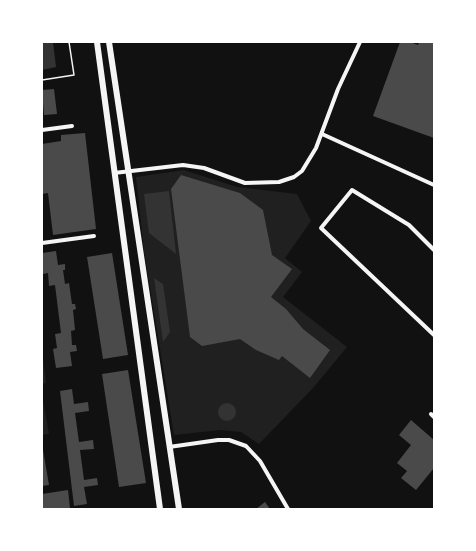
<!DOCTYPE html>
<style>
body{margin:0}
#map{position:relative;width:476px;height:551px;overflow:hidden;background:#111;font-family:Signika,sans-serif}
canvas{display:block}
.frame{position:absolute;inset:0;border:43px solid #fff;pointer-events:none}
</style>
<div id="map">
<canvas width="476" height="551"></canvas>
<div class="frame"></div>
</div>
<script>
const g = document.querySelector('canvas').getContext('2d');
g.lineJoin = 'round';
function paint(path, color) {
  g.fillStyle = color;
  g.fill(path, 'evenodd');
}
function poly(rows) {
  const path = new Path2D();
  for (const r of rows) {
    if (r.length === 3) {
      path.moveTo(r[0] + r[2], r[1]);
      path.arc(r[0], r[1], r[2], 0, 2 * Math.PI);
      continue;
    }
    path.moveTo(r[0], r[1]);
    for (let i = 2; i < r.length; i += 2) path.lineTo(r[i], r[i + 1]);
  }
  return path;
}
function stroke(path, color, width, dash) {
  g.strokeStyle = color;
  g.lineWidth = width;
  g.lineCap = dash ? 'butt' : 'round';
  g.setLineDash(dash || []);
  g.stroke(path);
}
const green = poly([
 [184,170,237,187,297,194,311,221,285,258,302,272,283,297,347,347,313,388,259,444,241,432,220,430,174,435,144,251,136,177],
 [42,351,46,383,42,384],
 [42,395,49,434,42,435]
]);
const water = poly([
 [42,42,53,42,56,67,42,70],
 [169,191,176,254,149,233,144,194],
 [154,278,163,284,170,332,163,342],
 [227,412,9]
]);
const building = poly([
 [400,42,410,42,418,45,419,42,434,42,434,138,373,116],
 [54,89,57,114,44,115,42,90],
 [85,133,96,229,53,235,48,193,42,194,42,144,61,141,61,135],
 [181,175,240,193,263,210,272,255,292,269,271,297,286,309,303,329,330,350,310,378,282,356,279,360,256,350,240,339,202,346,190,337,171,189],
 [56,251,58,265,65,264,65,270,63,270,65,284,69,283,72,304,75,304,76,309,73,310,75,330,71,331,72,345,76,345,77,351,70,352,72,366,56,368,53,349,57,348,55,334,61,333,55,285,49,286,48,273,43,274,42,253],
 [112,253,128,355,103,359,87,257],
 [128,370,146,483,119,487,102,374],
 [72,389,74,404,88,402,89,411,75,413,79,442,93,440,94,449,80,450,84,480,97,478,98,485,84,487,87,504,74,506,60,391],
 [411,420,434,440,434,468,416,490,401,478,407,471,397,463,411,445,399,435],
 [42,444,49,485,42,486],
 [68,490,70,508,42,509,42,494],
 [265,502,270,509,256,509]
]);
const path = poly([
 [42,80,74,75,69,42]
]);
const minor = poly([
 [42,130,72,126],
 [322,134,434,185],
 [114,173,183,165,204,168,245,183,279,182,294,177,302,171,316,148,338,89,360,42],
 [42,243,94,236],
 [434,250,409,225,352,190,321,228,434,335],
 [431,414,434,417],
 [169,447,218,440,229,440,246,446,260,461,288,509]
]);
const secondary = poly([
 [97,42,160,509],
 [109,42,179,509]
]);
paint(green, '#202020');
paint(water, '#333');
paint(building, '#4a4a4a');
stroke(path, '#f5f5f5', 1.5);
stroke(minor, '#f5f5f5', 4);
stroke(secondary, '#f5f5f5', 6);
</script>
